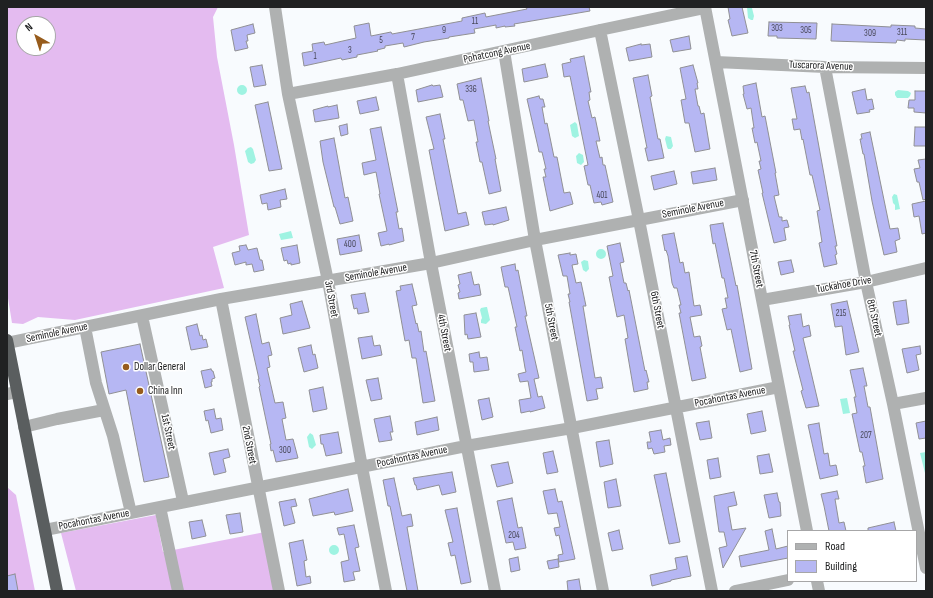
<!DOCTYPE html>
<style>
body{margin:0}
#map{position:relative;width:933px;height:598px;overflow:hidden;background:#f8fbfe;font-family:"Sofia Sans Condensed",sans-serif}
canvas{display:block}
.frame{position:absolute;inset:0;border:8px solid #202122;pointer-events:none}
.legend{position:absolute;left:787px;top:530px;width:130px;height:52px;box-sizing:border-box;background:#fff;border:1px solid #a6a6a7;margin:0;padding:5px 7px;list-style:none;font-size:12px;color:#202122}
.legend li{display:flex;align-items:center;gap:8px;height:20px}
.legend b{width:20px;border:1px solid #a6a6a7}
.north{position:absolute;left:16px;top:16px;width:40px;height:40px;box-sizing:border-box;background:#fff;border:1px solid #a6a6a7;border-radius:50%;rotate:321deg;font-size:11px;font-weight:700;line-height:16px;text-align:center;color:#202122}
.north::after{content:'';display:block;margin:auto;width:14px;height:18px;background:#975c1c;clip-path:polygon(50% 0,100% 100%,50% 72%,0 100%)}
</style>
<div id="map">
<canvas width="933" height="598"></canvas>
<div class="frame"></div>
<ul class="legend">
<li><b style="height:5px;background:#afb1b1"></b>Road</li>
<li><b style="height:11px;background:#b6b7f3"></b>Building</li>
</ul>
<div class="north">N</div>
</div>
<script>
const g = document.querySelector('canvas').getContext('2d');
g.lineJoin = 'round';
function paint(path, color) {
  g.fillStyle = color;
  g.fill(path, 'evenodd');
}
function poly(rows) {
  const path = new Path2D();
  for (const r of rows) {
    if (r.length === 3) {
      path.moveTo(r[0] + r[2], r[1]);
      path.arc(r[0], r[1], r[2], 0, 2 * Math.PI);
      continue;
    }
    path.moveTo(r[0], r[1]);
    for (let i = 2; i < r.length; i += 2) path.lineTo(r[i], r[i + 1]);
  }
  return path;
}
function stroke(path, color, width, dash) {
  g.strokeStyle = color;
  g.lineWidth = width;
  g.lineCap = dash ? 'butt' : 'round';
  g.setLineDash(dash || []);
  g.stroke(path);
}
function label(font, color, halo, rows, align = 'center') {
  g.font = font + ' "Sofia Sans Condensed",sans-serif';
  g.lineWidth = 3;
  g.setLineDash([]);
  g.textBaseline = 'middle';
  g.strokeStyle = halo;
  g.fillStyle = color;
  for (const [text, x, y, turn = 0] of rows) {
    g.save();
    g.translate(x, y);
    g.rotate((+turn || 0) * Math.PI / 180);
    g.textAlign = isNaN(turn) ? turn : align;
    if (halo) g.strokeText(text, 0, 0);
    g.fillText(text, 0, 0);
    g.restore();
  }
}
const forest = poly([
 [7,7,218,7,213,17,217,57,234,145,249,235,213,247,224,288,75,320,38,317,23,324,12,323,7,292],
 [24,24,48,24,48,48,24,48],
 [7,487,16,495,35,591,7,591],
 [156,515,163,552,265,532,274,591,76,591,61,533]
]);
const water = poly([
 [747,7,752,8,754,16,753,20,751,20,748,18],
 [242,90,5],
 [898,90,908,91,911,93,910,96,908,98,897,98,895,95,895,92],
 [575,122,577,124,579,136,575,138,572,136,570,125],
 [666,136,671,137,673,146,671,149,668,149,667,147,665,139],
 [251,147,253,149,256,160,254,163,251,164,248,162,245,151,248,148],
 [579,153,583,155,584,162,581,165,577,163,576,156],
 [894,194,897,195,900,209,895,210,895,205,893,203,892,197],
 [291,231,293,238,281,240,279,234],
 [601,254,5],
 [584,260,588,261,589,269,586,272,583,270,581,262],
 [486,307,487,307,490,320,486,324,481,323,481,320,482,318,480,310,481,308],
 [847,398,850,413,843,414,840,399],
 [310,433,313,435,316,445,312,449,309,447,307,437],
 [926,452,926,477,920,453],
 [334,550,5]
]);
const building = poly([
 [526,7,589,7,590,11,514,24,515,26,505,27,505,26,496,28,496,25,474,29,475,33,449,37,449,38,424,42,404,47,403,43,385,46,385,48,377,50,378,51,357,55,357,57,342,60,341,58,304,66,302,53,313,51,312,44,324,42,325,45,356,38,354,26,369,23,371,36,391,32,392,34,462,21,462,18,485,13,486,17,527,9,526,7],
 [728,7,742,7,748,33,732,36,728,20,730,19,728,7],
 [769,22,817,23,816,39,777,38,777,36,768,36,769,22],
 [253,24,255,33,247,35,248,41,246,41,248,48,235,51,231,30,253,24],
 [832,24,891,27,891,25,915,26,915,28,926,29,926,40,905,39,905,41,897,40,896,43,831,41,832,24],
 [689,36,691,49,673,52,670,40,689,36],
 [641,44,641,45,650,44,652,57,629,61,626,48,641,44],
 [584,56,591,92,589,92,590,100,588,101,592,118,595,117,600,141,596,141,600,158,602,157,603,165,605,165,613,202,602,205,601,202,594,203,590,185,588,185,584,166,588,165,570,76,564,77,562,64,571,62,570,59,584,56],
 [545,64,548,77,524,82,522,69,545,64],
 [262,65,266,85,254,87,250,67,262,65],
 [693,65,698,83,697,83,698,89,695,89,698,106,699,106,701,114,704,113,710,149,695,152,689,123,685,123,681,100,686,99,680,68,693,65],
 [648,75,652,96,650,97,658,139,660,139,664,158,648,161,645,148,647,148,633,78,648,75],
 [481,78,489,121,488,121,496,159,495,159,501,191,489,194,482,162,480,162,476,142,478,142,474,120,468,121,463,100,460,100,457,84,481,78],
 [756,83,762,117,765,116,776,173,775,173,779,195,774,196,779,217,782,217,782,221,787,220,789,227,784,228,786,240,774,243,762,193,763,193,758,170,761,169,759,161,761,161,757,142,755,143,752,128,754,128,751,108,747,109,743,94,744,94,743,86,756,83],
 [432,85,433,86,440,85,443,97,418,102,416,90,432,85],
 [805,86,807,93,809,92,837,246,835,246,837,254,835,255,837,264,824,267,819,243,822,242,817,211,820,210,812,175,810,175,803,139,802,140,800,129,794,130,792,119,797,119,791,88,805,86],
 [865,89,867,100,872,99,874,109,869,110,870,112,857,114,852,92,865,89],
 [915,91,926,91,926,113,914,112,914,108,908,108,909,100,915,100,915,91],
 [539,96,540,99,543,99,545,107,542,107,545,124,547,123,554,157,557,157,564,193,570,192,573,204,550,211,543,177,546,177,544,169,546,169,542,152,539,152,538,147,527,99,539,96],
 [376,97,379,110,360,114,357,101,376,97],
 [268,102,282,169,269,171,255,105,268,102],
 [337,105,339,118,315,122,313,110,328,106,328,107,337,105],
 [440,114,445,139,443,139,458,214,466,212,469,225,445,231,429,150,434,149,426,117,440,114],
 [347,124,348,134,341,136,339,126,347,124],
 [381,127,398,212,396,212,399,229,402,228,404,241,389,245,389,244,381,246,378,233,387,231,379,194,380,194,376,172,364,175,362,163,376,160,370,129,381,127],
 [915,127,926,127,926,146,914,146,915,127],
 [870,132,890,229,898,228,900,239,895,241,897,252,884,255,872,201,864,154,863,154,860,139,862,139,861,134,870,132],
 [334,138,345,198,348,197,353,221,340,224,335,207,334,207,323,162,320,141,334,138],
 [926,159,926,199,923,200,919,182,917,182,914,169,920,168,918,160,926,159],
 [715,168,717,180,693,184,691,172,715,168],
 [674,171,677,184,654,190,651,176,674,171],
 [285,189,287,199,280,200,281,207,268,210,267,203,262,204,260,195,285,189],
 [926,201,926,233,922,234,919,216,914,217,912,204,926,201],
 [506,207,509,220,493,225,493,224,485,225,482,212,506,207],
 [723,223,736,286,737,285,752,369,740,372,731,329,727,330,722,309,727,308,725,298,728,298,724,278,722,278,715,243,713,244,710,225,723,223],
 [674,233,680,263,683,262,685,273,689,272,694,306,700,305,702,315,690,317,694,337,700,336,702,346,700,347,706,378,692,381,679,313,681,313,679,305,681,305,677,288,674,288,672,283,668,256,666,250,665,251,662,235,674,233],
 [359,235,362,251,340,255,337,239,359,235],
 [620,243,624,262,620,263,624,283,626,283,628,291,629,290,645,371,646,370,649,382,647,382,648,389,634,392,625,339,628,338,624,315,617,317,609,277,613,276,607,246,620,243],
 [246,245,248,250,257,248,260,260,262,260,264,270,254,272,252,264,246,265,246,262,235,265,232,253,240,251,239,246,246,245],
 [297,245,300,263,291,265,291,263,288,264,287,260,284,261,281,248,297,245],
 [570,253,570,255,576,254,578,264,572,265,576,283,581,282,586,306,583,306,595,378,601,377,603,388,596,389,598,399,587,401,569,302,570,302,568,294,570,294,567,276,563,276,558,255,570,253],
 [791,260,794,272,781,275,778,262,791,260],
 [515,264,516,271,518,270,527,316,525,316,539,378,534,379,538,397,542,396,545,408,530,412,530,411,521,413,519,400,531,398,528,381,520,382,518,374,526,372,525,368,522,350,520,351,515,327,517,327,508,287,505,287,501,267,515,264],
 [471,272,474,285,479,284,481,295,459,299,458,293,460,292,458,285,460,284,458,275,471,272],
 [412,284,417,305,412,306,416,324,417,323,419,332,421,331,424,352,426,351,435,401,423,403,416,358,412,358,409,340,405,341,396,291,401,290,400,286,412,284],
 [365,293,369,312,358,314,357,308,354,309,351,295,365,293],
 [906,300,909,323,897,325,893,302,906,300],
 [302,301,310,328,283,334,280,318,292,315,290,304,302,301],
 [847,301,859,352,846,355,842,326,835,327,831,304,847,301],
 [476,313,481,337,468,339,467,334,465,335,464,315,476,313],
 [256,314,262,344,269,342,272,355,268,356,270,367,267,368,275,403,283,402,286,418,282,419,286,440,293,439,298,458,276,462,273,450,271,451,270,444,271,444,259,387,260,386,258,379,259,379,245,317,256,314],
 [801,314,803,327,809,325,811,336,803,338,819,406,806,408,801,391,803,390,793,351,795,351,789,325,790,325,788,316,801,314],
 [197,324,200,336,202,335,203,340,206,339,208,347,191,350,186,327,197,324],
 [372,336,374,346,380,345,382,355,362,359,358,338,372,336],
 [140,344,169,477,144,482,126,390,109,394,101,352,140,344],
 [311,345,313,355,315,354,318,368,304,372,298,348,311,345],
 [920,346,921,354,916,355,919,370,907,373,902,349,920,346],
 [479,352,480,358,487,357,489,370,474,372,473,362,470,362,469,354,479,352],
 [863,368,867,386,864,386,868,407,870,407,883,479,866,483,863,466,865,466,862,452,860,452,852,414,857,413,854,397,856,397,850,370,863,368],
 [211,369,212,371,213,371,215,378,212,379,212,382,211,382,212,386,205,388,201,371,211,369],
 [378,378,382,399,371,401,366,380,378,378],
 [323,387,327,409,313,412,309,390,323,387],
 [489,398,493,417,482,420,478,400,489,398],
 [214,409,216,419,221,418,223,430,211,433,208,420,206,421,204,411,214,409],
 [762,411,766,431,751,434,747,414,762,411],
 [390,416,393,432,390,432,392,440,379,442,374,419,390,416],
 [437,417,439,430,417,435,415,422,437,417],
 [709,421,712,438,700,440,696,423,709,421],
 [926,421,926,438,919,439,916,423,926,421],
 [819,423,824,454,828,453,830,466,836,465,838,475,820,479,808,425,819,423],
 [661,430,663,440,670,438,671,445,664,446,665,452,654,454,652,448,648,449,647,442,651,442,649,432,661,430],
 [338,432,342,453,326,456,323,444,321,444,320,435,338,432],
 [609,440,613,464,600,467,596,442,609,440],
 [228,449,230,457,223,459,226,472,214,475,209,453,228,449],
 [553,451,558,472,547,474,543,453,553,451],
 [769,454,773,472,760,474,757,456,769,454],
 [718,458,721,477,710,479,707,460,718,458],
 [508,462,513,483,497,487,491,465,508,462],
 [452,472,456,492,442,495,439,485,417,490,416,485,415,485,413,478,452,472],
 [666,473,680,542,669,544,654,475,666,473],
 [394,478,402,516,411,514,413,526,407,527,418,591,407,591,390,506,388,506,383,480,394,478],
 [616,479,621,506,608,508,604,482,616,479],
 [348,489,353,511,335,515,334,512,313,516,309,499,348,489],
 [555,489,558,502,562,501,575,559,559,562,558,555,563,554,559,535,556,536,554,528,560,527,557,513,548,514,543,491,555,489],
 [837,491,839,499,835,499,839,523,844,522,846,531,829,531,824,506,821,494,837,491],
 [734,492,737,505,728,507,732,530,746,528,723,568,719,548,727,546,724,532,719,532,714,496,734,492],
 [777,493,779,502,780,502,781,516,769,518,764,495,777,493],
 [512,498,518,528,522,527,526,548,515,550,513,542,506,543,497,501,512,498],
 [295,499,297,506,291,507,295,523,284,526,279,502,295,499],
 [457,508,471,582,461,584,455,555,451,556,448,543,453,542,445,510,457,508],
 [240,513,243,532,230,534,226,515,240,513],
 [202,520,206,536,192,539,189,522,202,520],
 [894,522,896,531,868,531,868,528,894,522],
 [354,525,359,547,355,548,360,571,353,572,355,580,344,582,341,562,349,560,344,534,339,535,337,528,354,525],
 [772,529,776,549,788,546,788,558,741,567,739,556,769,550,765,531,772,529],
 [619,530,623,549,612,551,608,533,619,530],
 [303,540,307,560,304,561,306,577,310,576,311,583,297,586,289,543,303,540],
 [687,556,691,576,671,580,671,581,652,586,650,575,677,569,675,558,687,556],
 [518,557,520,570,511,572,509,559,518,557],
 [558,559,559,567,549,569,547,561,558,559],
 [15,574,18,591,7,591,7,576,15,574],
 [579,579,581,591,568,591,567,581,579,579]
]);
const minor = poly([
 [275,7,288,94,328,281,362,467,386,591],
 [705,7,807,531],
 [600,30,639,220,712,591],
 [504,51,535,240,603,591],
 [716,62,825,67,926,68],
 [825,67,866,282,893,404,926,568],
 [397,74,431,263,495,591],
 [288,94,397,74,600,30,705,8],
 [221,299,279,591],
 [762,300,866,282,926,268],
 [142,316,183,501],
 [85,327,96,383,113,436,131,513],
 [7,343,221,299,431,263,535,240,743,200],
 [7,394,17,392],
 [893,404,926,398],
 [24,427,57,419,104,410],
 [160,507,178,591],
 [45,530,466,446,572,428,779,387],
 [817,581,819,591],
 [735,591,788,580]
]);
const highway = poly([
 [7,340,57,591]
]);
const markers = [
 [126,367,4,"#975c1c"],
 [140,391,4,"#975c1c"]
];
const numberNames = [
 ["11",475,22],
 ["303",777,29],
 ["9",444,31],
 ["305",806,31],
 ["311",902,33],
 ["309",870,34],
 ["7",413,38],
 ["5",381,41],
 ["3",350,51],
 ["1",315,57],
 ["336",471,90],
 ["401",602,196],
 ["400",350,245],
 ["215",841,314],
 ["207",866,436],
 ["300",285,451],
 ["204",514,536]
];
const streetNames = [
 ["Pohatcong Avenue",497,53,-12],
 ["Tuscarora Avenue",821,66,2],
 ["Seminole Avenue",693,209,-11],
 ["7th Street",756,269,79],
 ["Seminole Avenue",376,273,-10],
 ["Tuckahoe Drive",844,285,-10],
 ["3rd Street",331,299,80],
 ["6th Street",657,310,79],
 ["8th Street",874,318,77],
 ["5th Street",551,322,79],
 ["Seminole Avenue",57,333,-12],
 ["4th Street",444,333,79],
 ["Pocahontas Avenue",730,397,-11],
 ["1st Street",168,432,78],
 ["2nd Street",249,445,79],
 ["Pocahontas Avenue",412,457,-12],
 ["Pocahontas Avenue",94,520,-11]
];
const poiNames = [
 ["Dollar General",134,367],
 ["China Inn",148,391]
];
paint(forest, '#e4bbf0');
paint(water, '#9ff3e2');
paint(building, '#b6b7f3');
stroke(building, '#909094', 1);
stroke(minor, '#afb1b1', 12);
stroke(highway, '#5a5e5f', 12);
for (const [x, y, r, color] of markers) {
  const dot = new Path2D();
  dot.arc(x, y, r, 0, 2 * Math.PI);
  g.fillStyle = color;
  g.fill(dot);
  stroke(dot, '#fff', 1.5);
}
label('9px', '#464656', null, numberNames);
label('11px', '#202122', '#fff', streetNames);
label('11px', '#202122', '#fff', poiNames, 'left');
</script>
